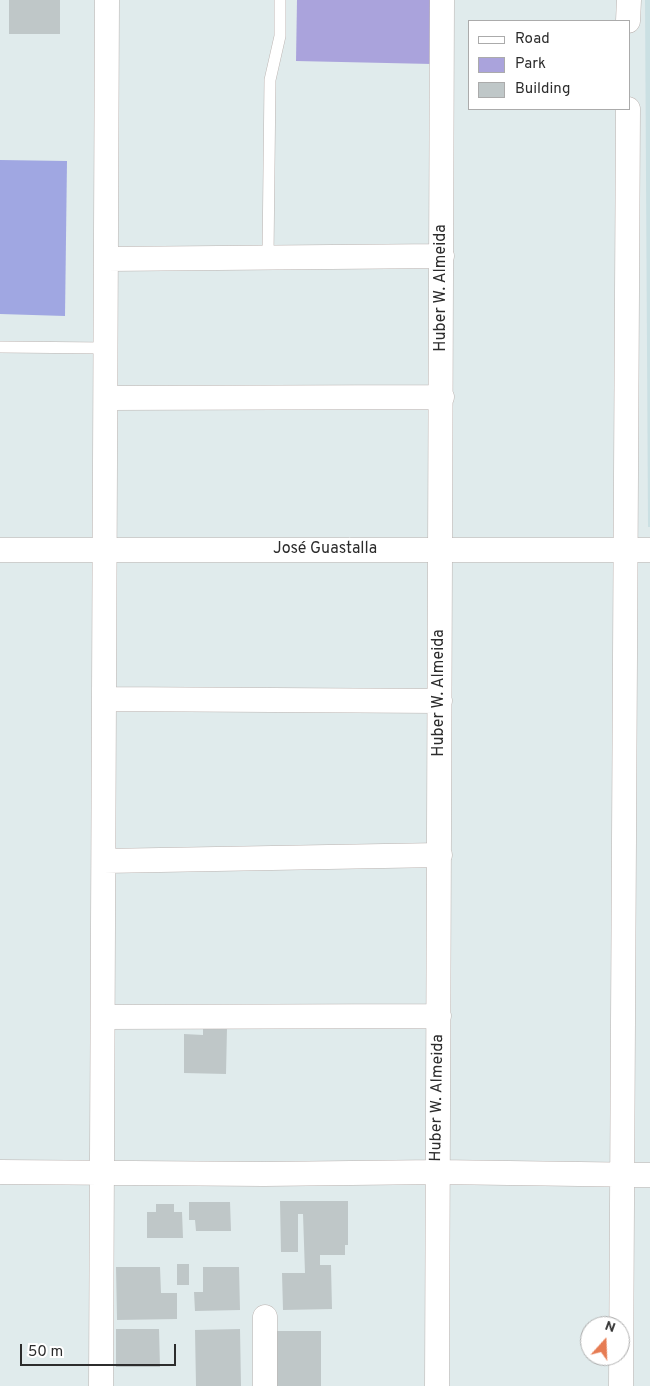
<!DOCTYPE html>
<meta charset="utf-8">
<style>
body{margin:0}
#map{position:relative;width:650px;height:1386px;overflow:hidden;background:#e0ebec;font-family:Overpass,sans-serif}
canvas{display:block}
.legend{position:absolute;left:468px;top:20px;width:162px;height:90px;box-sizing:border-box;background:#fff;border:1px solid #ababab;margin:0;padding:6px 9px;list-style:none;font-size:15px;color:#2c2c2c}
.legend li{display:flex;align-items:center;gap:10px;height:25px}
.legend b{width:25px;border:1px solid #ababab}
.north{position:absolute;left:580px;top:1316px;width:50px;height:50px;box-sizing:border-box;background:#fff;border:1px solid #ababab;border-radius:50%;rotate:20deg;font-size:14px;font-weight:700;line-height:20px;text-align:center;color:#2c2c2c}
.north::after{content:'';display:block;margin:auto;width:18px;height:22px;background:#e67c53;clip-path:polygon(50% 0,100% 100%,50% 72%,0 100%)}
.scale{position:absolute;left:20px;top:1344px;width:156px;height:22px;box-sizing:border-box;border:2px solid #2c2c2c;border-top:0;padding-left:6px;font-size:15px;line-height:18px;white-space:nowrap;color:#2c2c2c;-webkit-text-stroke:4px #fff;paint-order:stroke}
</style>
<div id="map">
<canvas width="650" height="1386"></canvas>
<ul class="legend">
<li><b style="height:6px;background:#fff"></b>Road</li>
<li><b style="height:14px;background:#aaa3dc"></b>Park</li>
<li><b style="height:14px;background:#bfc7c8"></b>Building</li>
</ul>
<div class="north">N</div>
<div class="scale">50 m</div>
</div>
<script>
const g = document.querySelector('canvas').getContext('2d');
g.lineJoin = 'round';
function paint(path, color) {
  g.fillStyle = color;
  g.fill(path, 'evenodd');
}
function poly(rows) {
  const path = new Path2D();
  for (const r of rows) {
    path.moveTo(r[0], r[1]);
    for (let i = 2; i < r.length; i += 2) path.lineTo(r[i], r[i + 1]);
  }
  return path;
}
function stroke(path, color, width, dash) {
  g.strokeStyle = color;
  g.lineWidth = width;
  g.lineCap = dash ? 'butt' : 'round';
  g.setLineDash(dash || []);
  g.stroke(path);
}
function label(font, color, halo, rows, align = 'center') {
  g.font = font + ' Overpass,sans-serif';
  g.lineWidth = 5;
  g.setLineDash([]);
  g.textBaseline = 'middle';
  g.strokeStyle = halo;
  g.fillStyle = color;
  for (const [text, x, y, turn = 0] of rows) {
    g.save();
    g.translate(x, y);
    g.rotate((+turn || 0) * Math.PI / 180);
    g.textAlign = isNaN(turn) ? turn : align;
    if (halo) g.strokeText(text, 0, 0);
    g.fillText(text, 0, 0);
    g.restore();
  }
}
const education = poly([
 [645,0,650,0,650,527,648,527]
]);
const green = poly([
 [297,0,432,0,432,64,296,61]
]);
const pitch = poly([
 [0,160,67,161,65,316,0,314]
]);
const building = poly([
 [9,0,60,0,60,34,9,34],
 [203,1027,227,1028,226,1074,184,1073,184,1034,203,1035],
 [280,1201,348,1201,348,1245,345,1245,345,1255,320,1255,320,1265,331,1265,332,1309,283,1310,282,1273,305,1273,303,1214,298,1214,298,1252,281,1252],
 [189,1202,230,1202,231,1231,196,1231,195,1220,189,1220],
 [156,1204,174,1204,174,1212,182,1212,183,1238,147,1238,147,1212,156,1212],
 [177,1264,189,1264,189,1285,177,1285],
 [116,1267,160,1267,161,1293,177,1293,177,1319,117,1320],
 [203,1267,239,1267,240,1310,195,1311,194,1292,203,1292],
 [116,1329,159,1329,160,1367,116,1367],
 [240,1329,241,1386,196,1386,195,1330],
 [274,1331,321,1331,321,1386,275,1386]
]);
const service = poly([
 [268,256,270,80,280,36,280,0],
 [0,347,106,348]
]);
const minor = poly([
 [628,21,629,0],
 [107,259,442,256],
 [106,398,442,397],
 [0,550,650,550],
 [105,699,440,701],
 [104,861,440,855],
 [103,1017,439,1016],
 [0,1172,264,1174,438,1172,650,1175],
 [101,1386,107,0],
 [265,1386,265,1317],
 [437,1386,442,0],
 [621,1386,628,109]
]);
const streetNames = [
 ["Huber W. Almeida",442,288,-90],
 ["José Guastalla",325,550],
 ["Huber W. Almeida",440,693,-90],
 ["Huber W. Almeida",438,1098,-89]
];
paint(education, '#cbe0e3');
paint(green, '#aaa3dc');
paint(pitch, '#a0a7e2');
paint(building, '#bfc7c8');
stroke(service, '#bbb3b0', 12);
stroke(minor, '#bbb3b0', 25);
stroke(service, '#fff', 11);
stroke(minor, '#fff', 24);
label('16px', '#2c2c2c', '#fff', streetNames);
</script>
